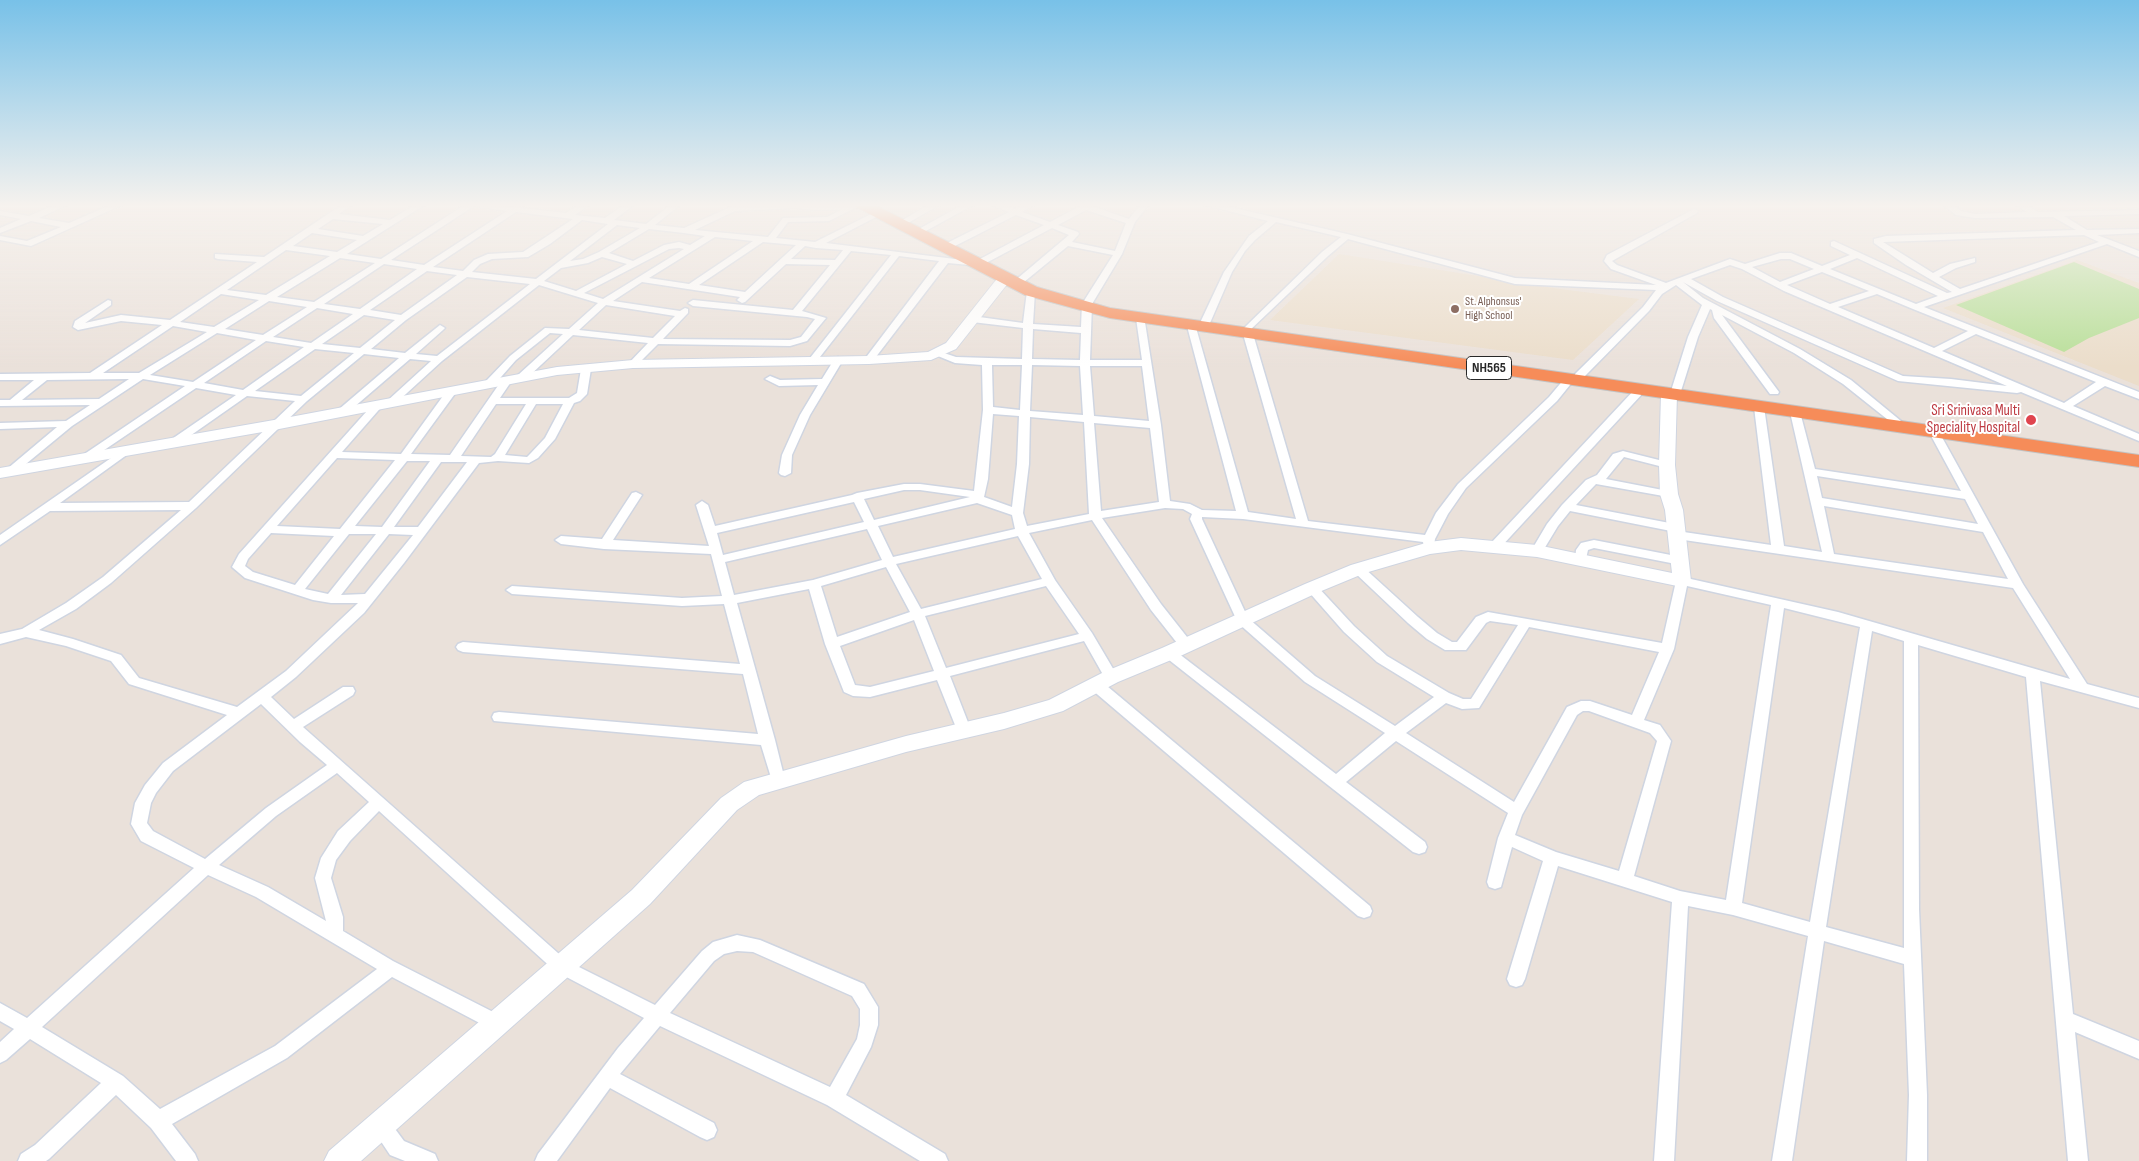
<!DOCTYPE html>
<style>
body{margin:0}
canvas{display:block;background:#eae1da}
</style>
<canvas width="2139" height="1161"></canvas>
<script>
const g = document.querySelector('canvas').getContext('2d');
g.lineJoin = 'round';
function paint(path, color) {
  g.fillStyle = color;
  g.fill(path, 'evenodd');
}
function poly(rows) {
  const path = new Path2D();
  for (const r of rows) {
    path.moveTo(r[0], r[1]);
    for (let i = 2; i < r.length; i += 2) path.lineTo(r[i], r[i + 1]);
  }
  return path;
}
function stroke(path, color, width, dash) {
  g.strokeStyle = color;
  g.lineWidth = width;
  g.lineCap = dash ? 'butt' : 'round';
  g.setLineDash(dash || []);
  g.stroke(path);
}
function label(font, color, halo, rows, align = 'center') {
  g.font = font + ' "Sofia Sans Condensed",sans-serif';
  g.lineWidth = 4;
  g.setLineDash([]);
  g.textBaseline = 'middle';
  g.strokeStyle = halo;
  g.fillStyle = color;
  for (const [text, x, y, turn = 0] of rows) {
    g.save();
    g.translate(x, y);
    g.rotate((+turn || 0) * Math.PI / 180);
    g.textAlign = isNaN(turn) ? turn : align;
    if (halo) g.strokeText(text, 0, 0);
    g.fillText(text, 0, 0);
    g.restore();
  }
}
const education = poly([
 [1339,254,1560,289,1639,299,1573,360,1270,320],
 [2077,260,2139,283,2139,386,1943,308]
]);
const green = poly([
 [2074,262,2139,289,2139,318,2089,338,2064,352,1956,305]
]);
const street = poly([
 [57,204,69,204,39,218,69,223,113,204,124,204,31,246,0,240,0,236,27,241,61,227,31,221,0,233,0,228,21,219,0,215,0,211,29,216,57,204],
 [343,204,353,204,339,214,390,220,416,204,426,204,347,254,381,259,466,204,513,207,518,205,521,208,566,213,580,204,590,204,575,215,605,218,625,204,635,204,614,220,646,224,672,204,681,204,655,225,684,228,737,204,748,204,745,206,806,204,853,205,857,207,829,221,788,222,776,238,815,242,877,211,881,213,880,215,826,243,979,262,980,259,1044,225,1016,215,953,247,947,247,947,243,1009,212,990,204,1002,204,1015,209,1024,204,1035,204,1022,212,1050,222,1084,204,1095,204,1092,206,1129,219,1141,204,1149,204,1135,222,1122,254,1092,304,1090,360,1142,360,1136,318,1141,315,1144,316,1161,425,1170,501,1190,504,1202,510,1236,511,1187,326,1192,323,1195,324,1248,512,1296,519,1243,334,1247,331,1243,329,1322,252,1341,237,1276,222,1255,240,1245,251,1232,272,1210,323,1205,326,1200,323,1224,272,1249,236,1268,221,1201,204,1217,204,1347,234,1515,278,1656,285,1611,269,1604,261,1607,255,1694,209,1698,211,1697,213,1612,261,1617,265,1666,283,1730,259,1745,264,1780,253,1791,253,1822,266,1850,255,1831,246,1831,242,1834,241,1947,293,1952,292,1906,265,1874,243,1874,239,1886,236,2076,230,2053,217,1975,218,1956,215,1942,204,1952,204,1961,211,1975,214,2027,212,2015,204,2025,204,2038,212,2139,210,2139,214,2064,216,2087,230,2139,229,2139,233,2097,235,2139,251,2139,257,2107,244,1924,307,2139,392,2139,399,2105,386,2073,406,2139,434,2139,441,2021,392,2017,393,1898,381,1717,301,1683,282,1703,298,1800,349,1851,380,1901,421,1900,423,1892,423,1843,384,1794,353,1722,315,1779,392,1778,394,1770,394,1714,318,1712,310,1710,309,1698,337,1681,391,1676,394,1672,393,1671,391,1688,337,1702,305,1676,285,1662,294,1649,311,1583,378,1575,378,1575,374,1643,307,1656,290,1515,284,1348,239,1328,256,1249,331,1253,334,1308,521,1425,535,1436,513,1458,484,1549,397,1565,378,1569,377,1574,380,1557,401,1466,488,1448,514,1435,539,1433,551,1425,551,1423,542,1243,519,1202,517,1202,519,1248,618,1315,676,1395,726,1434,697,1377,662,1344,632,1308,591,1306,588,1308,585,1316,585,1354,626,1387,656,1449,693,1463,699,1471,699,1473,696,1518,625,1490,621,1486,623,1466,650,1445,650,1427,639,1408,623,1354,572,1352,569,1354,566,1362,566,1418,617,1437,633,1452,642,1457,642,1476,617,1488,612,1662,643,1676,581,1682,577,1838,612,2070,679,2013,588,1677,539,1671,535,1676,532,1570,511,1558,526,1541,554,1533,554,1531,551,1547,524,1562,505,1586,480,1597,475,1613,454,1623,451,1671,463,1673,465,1667,468,1624,457,1606,479,1673,492,1675,494,1673,496,1669,497,1596,484,1576,505,1680,525,1682,528,1677,531,1771,545,1754,407,1759,404,1764,407,1784,546,1822,552,1790,412,1791,410,1799,410,1800,412,1815,469,1961,491,1929,432,1934,429,1938,430,2023,584,2087,684,2139,698,2139,708,2040,681,2073,1014,2139,1041,2139,1059,2075,1032,2088,1161,2068,1161,2026,677,1918,645,1919,909,1927,1095,1927,1161,1907,1161,1909,1095,1904,964,1824,941,1792,1161,1772,1161,1808,936,1733,915,1688,906,1674,1161,1654,1161,1672,902,1558,866,1525,979,1522,985,1516,987,1510,985,1507,979,1543,861,1512,847,1501,887,1495,889,1489,887,1487,882,1498,838,1508,813,1396,741,1346,782,1425,842,1427,847,1425,852,1419,854,1413,852,1164,656,1162,653,1164,650,1174,650,1336,774,1385,733,1305,682,1238,623,1190,519,1192,514,1183,509,1165,508,1102,518,1161,604,1191,642,1193,645,1191,648,1181,648,1151,610,1092,520,1029,533,1055,580,1092,633,1118,677,1116,680,1106,680,1084,641,950,676,971,730,969,734,964,735,959,734,957,730,937,680,870,697,853,696,844,692,825,644,809,589,737,603,775,740,785,780,783,784,778,786,773,784,761,745,494,721,492,717,494,713,499,712,758,734,743,674,463,652,458,650,456,647,458,644,463,642,740,664,724,604,682,606,512,594,506,590,512,586,682,598,722,596,711,554,604,549,561,544,555,540,561,536,602,539,632,493,636,492,642,495,613,540,709,546,696,505,702,501,708,505,715,526,852,495,857,493,904,484,920,484,974,491,983,410,982,365,955,363,933,354,938,351,956,357,1022,359,1023,328,972,322,967,319,972,316,1023,323,1027,291,1031,288,1035,291,1033,324,1081,327,1082,304,1113,255,1068,246,1024,282,1018,282,1018,278,1069,235,1052,228,986,263,981,263,980,266,948,263,872,362,869,363,864,360,939,261,899,256,816,362,813,363,808,360,810,358,891,255,851,251,802,311,826,318,807,341,790,346,658,344,636,366,633,367,628,364,648,343,573,335,526,379,518,379,518,375,563,334,550,333,516,360,494,385,486,385,486,381,510,356,545,328,569,329,598,303,539,285,442,361,395,404,387,404,386,402,431,361,410,359,346,414,338,414,337,412,338,410,399,358,364,354,307,401,196,508,111,583,76,609,39,630,73,639,121,655,139,678,237,707,286,671,358,603,331,603,313,600,245,578,232,567,239,554,375,402,383,402,384,404,342,452,401,454,448,389,452,388,457,391,411,454,450,455,504,377,512,377,513,379,500,398,569,398,577,393,581,369,586,366,590,367,591,369,587,394,580,401,574,403,555,439,538,458,529,463,498,461,479,463,404,563,364,613,296,677,271,697,294,719,343,687,353,687,355,691,353,695,303,727,567,961,655,1005,702,951,713,942,737,935,760,940,864,984,878,1007,878,1025,871,1047,846,1095,945,1154,948,1161,920,1161,827,1105,660,1026,620,1074,714,1123,717,1130,714,1137,707,1140,700,1137,610,1088,557,1161,535,1161,538,1154,618,1048,644,1018,555,971,379,811,350,841,336,860,331,878,343,917,343,931,393,961,503,1017,506,1023,503,1029,497,1031,491,1029,392,977,287,1058,172,1124,195,1154,198,1161,176,1161,151,1128,116,1095,49,1159,46,1161,18,1161,21,1154,35,1145,101,1083,30,1039,6,1060,0,1063,0,1042,14,1029,0,1021,0,1003,27,1018,194,868,141,841,131,824,135,803,145,785,163,763,227,715,129,684,111,661,66,646,26,637,0,644,0,634,22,629,66,603,103,577,181,510,50,511,0,545,0,535,124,449,129,452,128,454,60,503,189,502,295,401,247,396,177,445,169,445,168,443,169,441,236,395,196,388,88,461,80,461,78,459,80,457,185,386,143,379,72,426,15,473,11,474,5,471,7,469,57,427,0,429,0,423,66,421,90,405,0,406,0,400,10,400,34,380,0,380,0,374,90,373,162,325,121,321,78,330,73,327,75,321,108,300,111,301,111,305,85,323,121,315,170,320,257,262,218,259,215,258,215,254,264,257,343,204],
 [474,206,507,211,424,265,391,260,474,206],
 [795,208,816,210,841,210,827,217,783,218,768,237,695,230,735,211,795,208],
 [1086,210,1126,223,1115,251,1072,242,1079,234,1078,232,1058,225,1086,210],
 [516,212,573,219,523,252,488,254,474,260,463,271,433,267,516,212],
 [333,219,383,224,363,236,318,229,333,219],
 [582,220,608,224,536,279,472,272,480,264,492,259,528,257,550,244,582,220],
 [617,225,640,228,599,252,583,259,570,261,617,225],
 [649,229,684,233,705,236,690,245,679,242,664,245,633,261,609,253,649,229],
 [312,233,357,240,337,252,293,246,312,233],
 [2084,235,2099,242,1960,289,1939,277,1956,268,1975,262,1975,258,1950,264,1933,273,1883,242,2084,235],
 [715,237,753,241,689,284,649,278,715,237],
 [763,242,796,245,745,292,699,285,763,242],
 [805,246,816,248,843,250,835,260,791,259,805,246],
 [679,248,684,249,603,299,584,293,669,249,679,248],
 [286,250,330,256,266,295,227,290,286,250],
 [602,257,627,264,576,291,544,281,561,268,588,263,602,257],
 [340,258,375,263,314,302,277,297,340,258],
 [1857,258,1938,296,1916,304,1830,269,1857,258],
 [1781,259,1790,259,1814,269,1780,282,1752,267,1781,259],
 [384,264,417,269,360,309,324,304,384,264],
 [786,264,830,265,793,310,693,300,688,303,693,306,807,317,815,319,801,337,790,340,663,339,688,313,688,309,685,308,680,311,613,301,642,282,740,297,737,300,742,303,745,302,786,264],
 [1730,265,1742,269,1784,291,2007,386,1951,379,1903,376,1723,297,1691,279,1730,265],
 [427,271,457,275,401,315,370,310,427,271],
 [1822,272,1869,291,1830,304,1787,285,1822,272],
 [467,277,530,284,437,356,416,354,443,330,445,328,440,325,405,353,371,349,406,320,467,277],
 [221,294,259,300,214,327,180,322,221,294],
 [1877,294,1913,309,1968,331,1934,348,1838,307,1877,294],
 [269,301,307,307,263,335,225,329,269,301],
 [606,305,675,316,653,338,579,330,606,305],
 [317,308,353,314,311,343,273,337,317,308],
 [364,315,395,320,360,348,322,344,364,315],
 [173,326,207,332,139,373,103,373,173,326],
 [1033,329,1081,333,1080,360,1032,359,1033,329],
 [217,333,256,340,193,382,150,375,217,333],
 [1976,334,2096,382,2064,403,1942,351,1976,334],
 [266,341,304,347,243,390,204,383,266,341],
 [315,349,354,353,301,396,255,391,315,349],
 [992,365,1022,365,1020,410,993,407,992,365],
 [1032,365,1080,366,1083,415,1030,411,1032,365],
 [1090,366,1142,366,1149,421,1094,416,1090,366],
 [129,379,99,399,22,400,47,380,129,379],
 [496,404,526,404,495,454,491,457,461,456,496,404],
 [536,404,563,404,545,438,530,454,527,457,505,455,536,404],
 [993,414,1019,416,1017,464,1012,507,984,497,988,479,993,414],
 [1030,417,1084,422,1089,514,1027,526,1023,513,1029,464,1030,417],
 [1094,423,1150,428,1159,502,1101,511,1094,423],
 [337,458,395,460,340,529,277,526,337,458],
 [407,461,430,461,382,527,355,526,407,461],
 [441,462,467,462,418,527,394,527,441,462],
 [1817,476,1965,499,1978,524,1822,498,1817,476],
 [904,490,920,490,970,497,874,520,864,499,904,490],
 [854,502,864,522,723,555,717,533,854,502],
 [977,503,1012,515,1015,529,893,557,878,526,977,503],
 [1824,506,1983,532,2008,579,1834,554,1824,506],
 [867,529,882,560,813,580,734,595,725,562,867,529],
 [271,533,334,536,295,585,253,572,245,566,248,559,271,533],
 [349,534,376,534,328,594,305,589,349,534],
 [389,534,413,535,365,594,341,595,389,534],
 [1018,536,1042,579,921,609,896,564,1018,536],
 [886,567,910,612,837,637,821,586,886,567],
 [1046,586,1079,634,946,668,925,616,1046,586],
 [1687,586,1771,605,1726,900,1680,891,1634,876,1671,741,1660,725,1644,720,1674,649,1687,586],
 [1784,608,1860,627,1810,922,1742,903,1784,608],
 [914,620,934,671,870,687,855,685,840,646,914,620],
 [1529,627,1659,652,1632,715,1590,701,1581,701,1567,707,1514,802,1406,733,1446,703,1462,709,1479,708,1529,627],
 [1872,631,1904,641,1904,948,1826,927,1872,631],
 [261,704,300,742,327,765,266,808,205,859,153,831,147,823,151,803,156,793,173,771,261,704],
 [1583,711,1589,711,1650,733,1657,741,1619,871,1556,852,1515,835,1522,815,1577,715,1583,711],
 [337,773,369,802,338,831,321,858,315,878,326,921,268,887,219,865,276,816,337,773],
 [208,875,256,897,377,969,275,1046,160,1109,123,1076,42,1027,208,875],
 [737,951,753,952,852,996,860,1009,860,1025,857,1039,830,1087,670,1013,714,961,724,954,737,951],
 [930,204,941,204,908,223,901,221,930,204],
 [964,204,975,204,924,232,917,230,964,204],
 [838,357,843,360,810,415,792,455,791,473,785,476,781,475,779,473,782,455,800,415,818,385,779,386,765,379,770,376,780,380,822,379,835,358,838,357],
 [1640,387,1644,388,1644,392,1499,549,1491,549,1489,546,1491,543,1636,388,1640,387],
 [1594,540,1681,557,1687,561,1681,565,1594,548,1588,550,1585,563,1577,563,1575,560,1576,550,1581,543,1594,540],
 [1096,680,1101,681,1370,906,1372,911,1370,916,1364,918,1358,916,1091,689,1089,685,1091,681,1096,680],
 [380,1115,387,1118,404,1141,435,1154,438,1161,405,1161,390,1155,370,1125,373,1118,380,1115]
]);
const secondary = poly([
 [1005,274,1012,278,956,349,931,360,869,364,633,368,557,375,274,430,0,478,0,468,274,420,557,367,633,360,869,356,928,352,946,343,1000,275,1005,274],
 [1669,389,1674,391,1677,394,1675,465,1678,494,1683,510,1691,581,1689,585,1682,587,1537,557,1461,550,1430,554,1365,573,1319,592,1176,658,1118,682,1063,711,1004,729,906,752,759,795,737,810,650,904,361,1161,324,1161,329,1151,632,890,721,798,744,782,906,736,1004,713,1049,700,1104,672,1162,648,1305,584,1351,565,1429,542,1461,538,1537,545,1672,573,1665,510,1660,494,1659,465,1661,394,1664,391,1669,389]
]);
const highway = poly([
 [854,204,873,204,1037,287,1110,308,2139,455,2139,467,1110,318,1025,295,856,207,854,204]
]);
const markers = [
 [1455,309,5,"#8d6e63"],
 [2031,420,6,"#e0444e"]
];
const farEducationnames = [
 ["St. Alphonsus'",1465,302],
 ["High School",1465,316]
];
const shields = [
 [1489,368,45]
];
const shieldNames = [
 ["NH565",1489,368]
];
const healthNames = [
 ["Sri Srinivasa Multi",2020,411],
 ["Speciality Hospital",2020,428]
];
paint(education, '#ebddca');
paint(green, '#b8df98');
stroke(street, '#cfd5e1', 3);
stroke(secondary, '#cfd5e1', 2);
stroke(highway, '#c3c3c3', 2);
paint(street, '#fff');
paint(secondary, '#fff');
paint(highway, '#f68c59');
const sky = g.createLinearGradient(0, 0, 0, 367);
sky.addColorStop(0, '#78c1e8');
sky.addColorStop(0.56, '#f6f2ee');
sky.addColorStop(1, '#f6f2ee00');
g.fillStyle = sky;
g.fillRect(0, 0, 2139, 367);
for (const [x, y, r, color] of markers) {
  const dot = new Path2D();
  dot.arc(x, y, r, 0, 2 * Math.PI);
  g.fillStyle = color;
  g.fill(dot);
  stroke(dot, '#fff', 2);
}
label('12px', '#785e54', '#fff', farEducationnames, 'left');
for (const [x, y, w] of shields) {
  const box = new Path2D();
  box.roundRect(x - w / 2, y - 11.5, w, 23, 4);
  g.fillStyle = '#fff';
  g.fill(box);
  stroke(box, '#282828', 1);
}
label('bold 14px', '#282828', null, shieldNames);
label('15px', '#be3a42', '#fff', healthNames, 'right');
</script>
